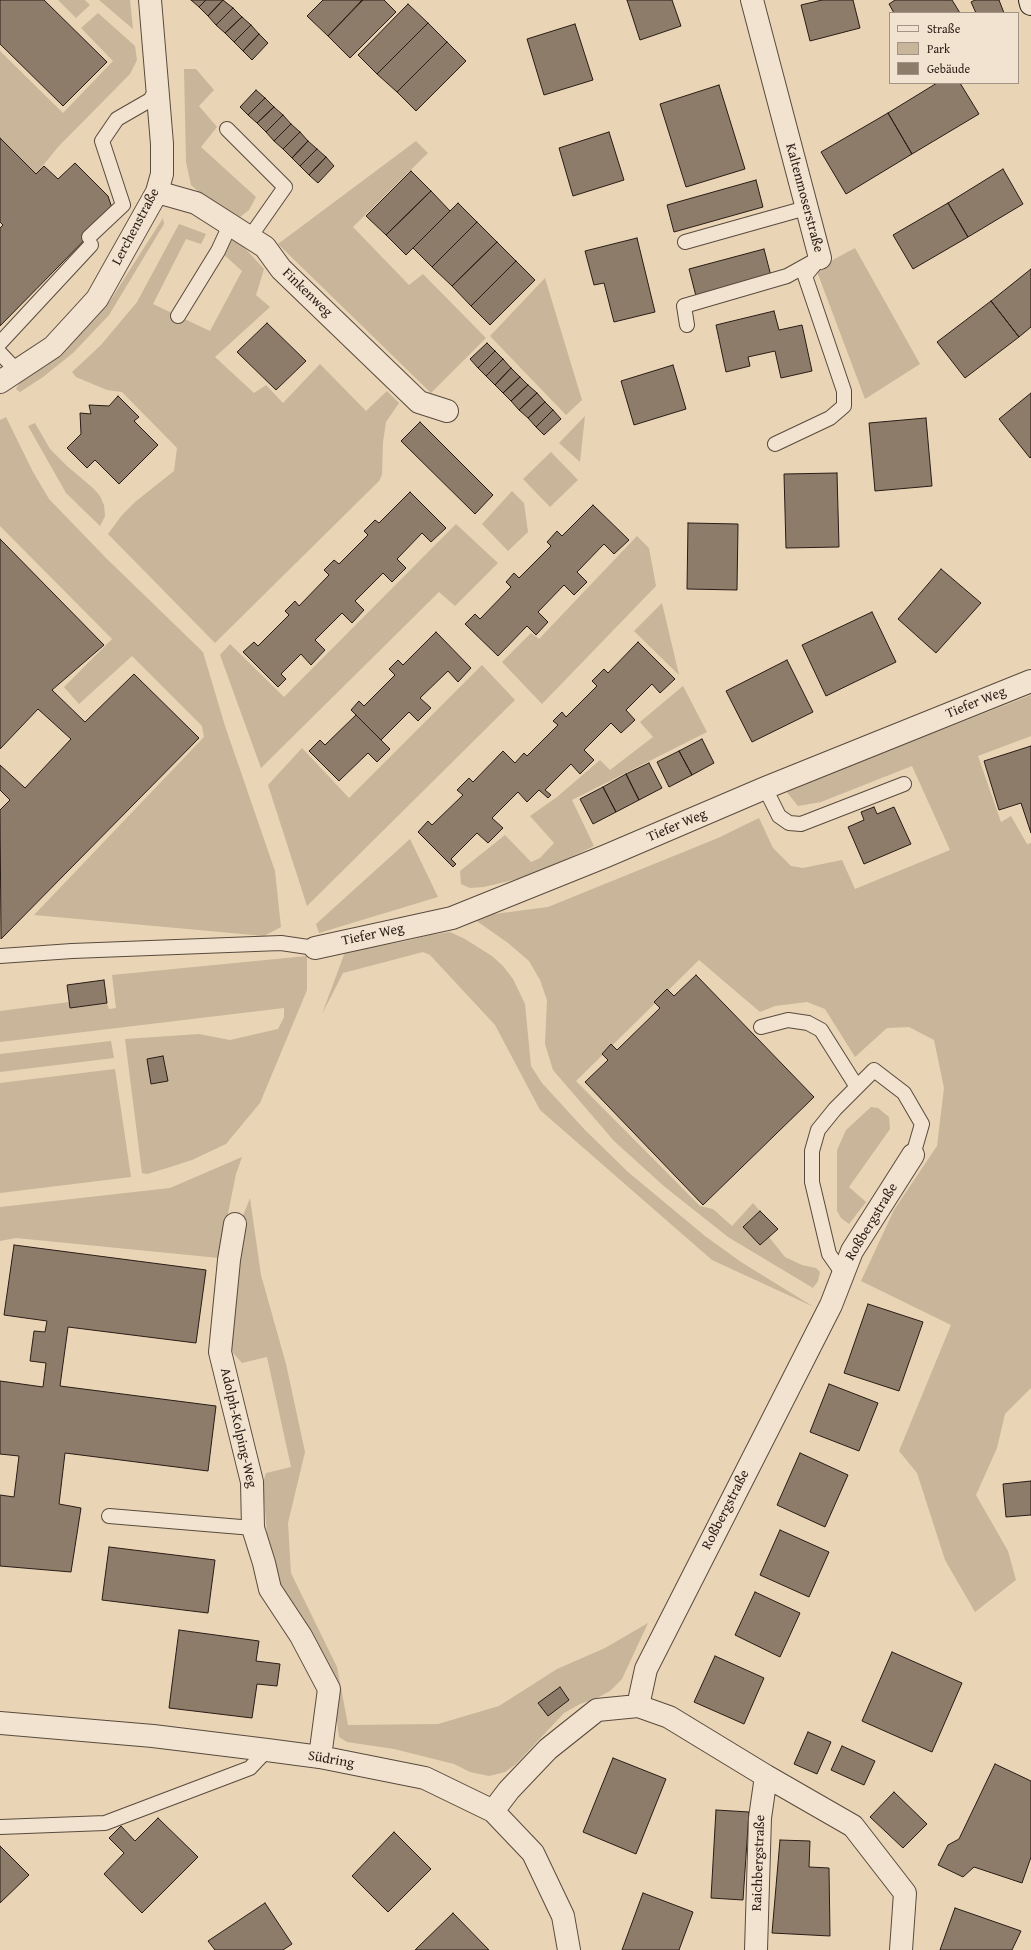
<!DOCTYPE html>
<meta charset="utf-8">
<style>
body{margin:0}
#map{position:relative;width:1031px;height:1950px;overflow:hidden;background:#e9d4b5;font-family:"Gentium Book Plus",serif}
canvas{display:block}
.legend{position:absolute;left:889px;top:12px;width:130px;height:72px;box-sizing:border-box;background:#f1e3cf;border:1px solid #a19385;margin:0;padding:5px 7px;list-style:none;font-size:12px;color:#291c16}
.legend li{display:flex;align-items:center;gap:8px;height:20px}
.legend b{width:20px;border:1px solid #a19385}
</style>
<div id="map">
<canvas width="1031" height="1950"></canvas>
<ul class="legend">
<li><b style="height:5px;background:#f1e3cf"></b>Straße</li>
<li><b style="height:11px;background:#c8b59a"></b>Park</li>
<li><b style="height:11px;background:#8d7c69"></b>Gebäude</li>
</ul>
</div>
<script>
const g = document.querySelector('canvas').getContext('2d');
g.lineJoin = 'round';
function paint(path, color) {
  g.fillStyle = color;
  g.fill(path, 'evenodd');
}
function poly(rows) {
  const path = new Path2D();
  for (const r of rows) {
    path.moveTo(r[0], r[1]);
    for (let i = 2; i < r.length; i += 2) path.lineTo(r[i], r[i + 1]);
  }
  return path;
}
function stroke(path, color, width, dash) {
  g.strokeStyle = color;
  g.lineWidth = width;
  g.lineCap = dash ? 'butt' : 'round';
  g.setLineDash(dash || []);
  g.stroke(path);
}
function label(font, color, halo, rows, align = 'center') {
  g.font = font + ' "Gentium Book Plus",serif';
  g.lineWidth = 4;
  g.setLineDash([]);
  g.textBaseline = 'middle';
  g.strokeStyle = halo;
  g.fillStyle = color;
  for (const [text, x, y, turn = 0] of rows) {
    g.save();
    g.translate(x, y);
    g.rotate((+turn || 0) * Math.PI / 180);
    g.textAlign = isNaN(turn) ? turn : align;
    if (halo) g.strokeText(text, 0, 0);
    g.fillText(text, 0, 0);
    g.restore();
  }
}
const green = poly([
 [58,0,85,0,90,5,76,18],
 [99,0,130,0,133,29],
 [98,13,135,46,137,60,130,74,58,147,36,174,0,138,0,51,63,113,113,61,81,28],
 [184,69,196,69,214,90,199,106,217,127,201,147,256,197,249,210,240,217,199,192,191,185,186,162],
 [416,141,428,153,353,227,409,285,423,274,486,338,431,393,278,244],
 [163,218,164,224,109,315,73,353,43,377,20,392,16,389,19,383,51,362,110,301],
 [179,224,206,234,201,244,186,239,153,304,210,331,242,271,221,252,227,238,241,244,264,269,256,295,270,307,215,357,254,393,266,385,283,403,320,364,366,411,387,391,399,403,386,422,383,442,382,475,379,481,215,643,108,534,122,515,135,502,174,471,177,448,122,392,107,390,76,377,72,372,101,345,137,302],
 [855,248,920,364,865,399,816,269],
 [545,278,582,400,566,415,490,336],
 [585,416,580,462,559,443],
 [6,417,33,472,49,499,107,559,203,652,225,726,275,871,281,927,264,936,34,915,204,737,202,726,132,656,79,704,64,687,112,639,0,526,0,420],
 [35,423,50,449,67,466,93,488,100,496,104,505,105,516,100,526,66,493,28,426],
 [551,452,578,480,550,507,523,479],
 [512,491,524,503,528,532,508,551,482,524],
 [456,524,498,563,455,606,439,592,261,768,220,655,230,644,284,697],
 [637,536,649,548,656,586,542,704,502,662,531,633,539,639],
 [662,603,679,675,634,631],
 [482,665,515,700,307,906,268,785,302,748,349,798],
 [683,686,707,732,572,800,594,846,534,875,484,887,470,888,461,884,460,871,505,835,531,862,540,858,554,843,530,816,557,797,600,760,610,770,653,737,640,722],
 [1031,695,1031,736,978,756,1001,822,1011,816,1027,844,1031,843,1031,1388,1005,1414,997,1448,976,1495,1008,1551,1016,1580,975,1612,945,1560,917,1473,899,1451,951,1325,861,1281,894,1210,937,1146,944,1088,934,1040,909,1027,887,1028,855,1057,825,1009,807,1002,775,1006,760,1012,699,960,576,1081,700,1206,713,1209,732,1226,753,1203,760,1211,743,1227,760,1245,769,1237,785,1257,802,1265,816,1268,820,1272,818,1281,813,1288,728,1237,665,1187,614,1141,553,1070,545,1044,547,1000,540,980,529,961,508,943,471,917,548,907,718,838,759,818,773,848,791,866,803,868,842,860,855,889,950,850,912,766,821,802,798,806,786,791],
 [410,839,438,897,319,933,316,924],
 [450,932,465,939,492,956,503,966,513,979,525,1004,531,1066,542,1083,585,1130,628,1172,705,1236,741,1262,814,1307,712,1260,540,1110,495,1025,430,955,423,952,343,973,322,1014,345,952,406,941,430,935],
 [307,956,307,990,260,1103,226,1144,192,1160,167,1168,147,1174,142,1173,125,1039,199,1034,230,1040,278,1029,284,1017,284,1008,0,1042,0,1011,69,1002,70,1008,107,1003,109,1009,116,1008,112,975],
 [111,1041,114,1058,0,1072,0,1054],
 [115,1069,131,1177,0,1193,0,1083],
 [871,1107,878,1108,889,1117,890,1129,849,1187,866,1202,849,1224,841,1218,837,1211,837,1150,846,1130],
 [242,1157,236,1174,219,1258,16,1238,0,1241,0,1207,170,1188],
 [250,1198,261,1275,286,1364,305,1452,288,1523,291,1573,337,1667,348,1725,438,1724,499,1706,557,1669,605,1648,648,1623,622,1679,610,1691,597,1698,580,1704,564,1713,516,1764,505,1772,489,1776,470,1772,454,1764,394,1749,347,1742,339,1737,330,1670,278,1583,267,1535,263,1485,264,1479,266,1473,291,1467,267,1357,242,1363,233,1353,230,1344,240,1223]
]);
const building = poly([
 [0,0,44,0,107,62,63,106,0,44,0,0],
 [191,0,206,0,199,7,191,0],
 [206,0,223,0,208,16,199,7,206,0],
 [223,0,233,8,216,25,208,16,223,0],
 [323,0,362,0,328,36,307,16,323,0],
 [363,0,384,0,396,12,350,58,328,36,363,0],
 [627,0,672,0,681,26,640,40,627,0],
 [822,0,853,0,860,28,810,41,801,5,822,0],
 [895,0,952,0,960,13,894,13,889,4,895,0],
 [975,0,999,0,1004,13,976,13,971,2,975,0],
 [408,4,428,23,377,74,358,55,408,4],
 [233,8,242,17,225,33,216,25,233,8],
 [242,17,251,25,234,42,225,33,242,17],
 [428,23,447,42,397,92,377,74,428,23],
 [575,24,593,80,544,95,527,39,575,24],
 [251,25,259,34,243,51,234,42,251,25],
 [259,34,268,43,252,60,243,51,259,34],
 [447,42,466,61,416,111,397,92,447,42],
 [937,83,960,83,979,114,912,154,888,113,937,83],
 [719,85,745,169,686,187,660,104,719,85],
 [256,90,265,98,248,115,240,107,256,90],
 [265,98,274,107,257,123,248,115,265,98],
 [274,107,283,115,266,132,257,123,274,107],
 [888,113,912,154,846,194,821,152,888,113],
 [283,115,291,124,274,141,266,132,283,115],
 [291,124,300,132,283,149,274,141,291,124],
 [300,132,308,141,292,158,283,149,300,132],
 [609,132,624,180,573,196,559,148,609,132],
 [0,138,36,174,44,166,58,179,75,163,108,196,113,211,0,326,0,228,3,225,0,222,0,138],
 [308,141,317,149,300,166,292,158,308,141],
 [317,149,326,157,309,175,300,166,317,149],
 [326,157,334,166,318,183,309,175,326,157],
 [1003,169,1023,204,968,237,948,203,1003,169],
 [411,171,431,191,386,235,366,216,411,171],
 [756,180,763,207,674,232,667,205,756,180],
 [431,191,450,211,406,255,386,235,431,191],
 [458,203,477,222,432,267,413,248,458,203],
 [948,203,968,237,913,269,893,235,948,203],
 [477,222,497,242,452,286,432,267,477,222],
 [637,238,655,312,614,322,604,283,594,285,585,251,637,238],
 [497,242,516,261,471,306,452,286,497,242],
 [764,249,771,276,696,296,689,269,764,249],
 [516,261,535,280,490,325,471,306,516,261],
 [1031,269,1031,327,1019,337,991,301,1031,269],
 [991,301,1019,337,965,378,937,342,991,301],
 [774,311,779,330,802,325,812,371,781,378,775,351,748,357,750,366,726,372,716,325,774,311],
 [267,323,306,361,276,390,237,352,267,323],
 [487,343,495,351,478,368,470,359,487,343],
 [495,351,503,359,486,376,478,368,495,351],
 [503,359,511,368,495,385,486,376,503,359],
 [673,365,686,409,634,425,621,381,673,365],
 [511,368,520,377,503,393,495,385,511,368],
 [520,377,528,385,511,401,503,393,520,377],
 [528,385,537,393,519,410,511,401,528,385],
 [537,393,545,402,528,418,519,410,537,393],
 [1031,393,1031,457,1030,458,999,419,1031,393],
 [118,396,139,417,134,421,158,445,119,484,95,460,87,468,67,448,81,434,80,413,91,414,89,405,109,406,118,396],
 [545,402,553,410,536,427,528,418,545,402],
 [553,410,561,419,544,435,536,427,553,410],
 [926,418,932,486,875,491,869,423,926,418],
 [420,422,493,495,475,514,401,441,420,422],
 [837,473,839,547,786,548,784,474,837,473],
 [410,492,446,528,431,542,422,533,397,559,406,568,392,582,383,573,355,601,364,610,352,623,342,613,315,640,325,650,311,665,301,654,281,674,286,679,278,687,243,652,254,642,258,646,289,615,285,611,295,601,299,606,329,575,324,570,334,560,339,564,368,535,364,531,375,520,379,523,410,492],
 [593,505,629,540,614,554,604,544,577,572,587,582,574,595,564,585,538,612,548,622,536,635,527,626,498,656,465,624,475,614,480,619,511,587,506,582,514,573,519,578,551,546,547,542,557,531,562,536,593,505],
 [688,523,738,524,737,590,687,589,688,523],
 [0,539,104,645,52,690,85,722,134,674,199,738,1,939,0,810,10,800,0,790,0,765,25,788,71,739,38,709,0,749,0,539],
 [941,569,981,603,936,653,898,619,941,569],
 [872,612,896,662,826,696,802,645,872,612],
 [436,632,471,668,458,682,448,671,420,698,431,708,418,721,409,712,381,740,351,710,359,701,364,706,395,675,389,669,398,660,403,665,436,632],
 [638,642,675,679,660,693,652,684,626,710,635,720,621,733,611,723,584,750,594,760,580,774,571,764,545,790,551,795,548,798,539,790,527,802,518,792,492,818,503,828,488,843,477,833,451,859,456,864,453,867,418,832,428,821,432,825,463,795,457,790,469,778,473,782,503,751,515,763,524,753,527,756,558,725,553,721,562,712,566,717,597,686,592,681,604,669,608,673,638,642],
 [787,660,813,712,752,742,726,691,787,660],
 [356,715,390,749,377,762,368,753,339,781,309,751,320,740,325,745,356,715],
 [702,739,714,763,692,775,679,751,702,739],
 [1031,746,1031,833,1021,803,999,810,984,761,1031,746],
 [679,751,692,775,669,787,657,762,679,751],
 [649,763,662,788,639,800,626,774,649,763],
 [626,774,639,800,616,812,603,787,626,774],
 [603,787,616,812,593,824,580,799,603,787],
 [874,807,877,814,894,807,911,844,864,864,848,827,864,820,861,812,874,807],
 [696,975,814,1097,703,1205,585,1082,608,1060,602,1054,611,1044,617,1050,660,1008,654,1002,667,989,674,996,696,975],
 [104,980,107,1003,70,1008,67,985,104,980],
 [163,1056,168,1081,151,1084,147,1059,163,1056],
 [760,1211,778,1229,760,1245,743,1227,760,1211],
 [14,1245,206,1270,196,1343,68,1327,60,1386,216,1406,208,1471,65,1453,59,1504,81,1508,71,1572,0,1566,0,1495,14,1497,19,1456,0,1454,0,1381,43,1387,46,1363,30,1361,34,1331,45,1332,47,1321,4,1315,14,1245],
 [868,1304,923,1322,899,1391,844,1373,868,1304],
 [829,1384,878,1403,859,1451,810,1432,829,1384],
 [800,1453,848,1475,825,1527,777,1505,800,1453],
 [1031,1481,1031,1515,1006,1517,1003,1484,1031,1481],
 [780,1530,829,1552,809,1597,760,1575,780,1530],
 [109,1547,215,1560,208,1613,102,1600,109,1547],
 [755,1592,800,1613,780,1657,735,1635,755,1592],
 [179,1630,259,1641,256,1661,280,1664,277,1686,257,1684,252,1718,169,1708,179,1630],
 [892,1652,962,1683,932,1752,862,1721,892,1652],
 [715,1656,764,1678,744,1724,694,1702,715,1656],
 [560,1687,569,1700,548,1716,538,1703,560,1687],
 [808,1732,831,1742,817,1774,794,1764,808,1732],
 [842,1746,875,1761,864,1785,831,1770,842,1746],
 [613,1758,666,1779,636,1854,583,1832,613,1758],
 [995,1764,1031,1781,1031,1857,1022,1883,974,1867,963,1877,938,1865,948,1845,959,1839,995,1764],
 [894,1792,927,1824,903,1848,870,1817,894,1792],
 [716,1810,749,1812,743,1900,711,1898,716,1810],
 [158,1818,198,1857,142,1913,104,1874,124,1853,109,1838,121,1826,135,1841,158,1818],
 [394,1832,431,1869,388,1912,352,1876,394,1832],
 [780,1840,810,1841,809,1867,829,1868,830,1936,772,1933,780,1840],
 [0,1846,29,1875,0,1903,0,1846],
 [643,1893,693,1912,679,1950,622,1950,643,1893],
 [265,1903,292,1944,283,1950,215,1950,208,1941,265,1903],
 [955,1908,1021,1931,1012,1950,940,1950,955,1908],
 [453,1913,489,1950,415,1950,453,1913]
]);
const lane = poly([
 [227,129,285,187,250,237],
 [89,237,123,205,102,141,117,119,150,100,157,89],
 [685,242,806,208],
 [178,316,218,251,230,225],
 [687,325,684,306,787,276,814,261],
 [0,343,91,245],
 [0,353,17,371],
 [775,444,830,418,844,406,844,391,805,276,820,258],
 [765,788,779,816,789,823,801,824,904,784],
 [0,956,72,951,281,943,315,948],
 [761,1027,788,1020,808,1023,821,1030,857,1087],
 [843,1274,829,1254,812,1182,812,1151,818,1130,835,1109,874,1070,904,1093,922,1124,913,1155],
 [109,1516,253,1528],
 [0,1827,105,1823,250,1768,267,1750]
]);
const street = poly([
 [752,0,820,258],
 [157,192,196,203,265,247,281,269,419,402,447,411],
 [0,382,53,347,97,299,157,192,162,174,162,144,150,0],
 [315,948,452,918,606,856,765,788,1031,681],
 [235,1224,229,1260,220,1352,252,1482,253,1528,264,1563,270,1589,301,1636,329,1689,320,1757],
 [638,1706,669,1717,766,1776,853,1826,905,1893,901,1950],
 [0,1723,153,1736,267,1750,320,1757,425,1778,493,1811,533,1853,563,1916,569,1950],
 [493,1811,509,1790,548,1749,597,1710,638,1706,646,1669,831,1305,852,1251,913,1155],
 [756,1950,760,1818,766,1776]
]);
const secondary = poly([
 [1030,0,1031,4]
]);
const streetNames = [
 ["Kaltenmoserstraße",804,198,75],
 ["Lerchenstraße",136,227,-62],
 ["Finkenweg",307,293,44],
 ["Tiefer Weg",976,703,-22],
 ["Tiefer Weg",677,826,-23],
 ["Tiefer Weg",373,935,-12],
 ["Roßbergstraße",872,1222,-59],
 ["Adolph-Kolping-Weg",238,1428,77],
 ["Roßbergstraße",726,1510,-63],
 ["Südring",331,1760,10],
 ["Raichbergstraße",759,1863,-88]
];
paint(green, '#c8b59a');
paint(building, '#8d7c69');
stroke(building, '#291c16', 1);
stroke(lane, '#594a3e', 16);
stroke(street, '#594a3e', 24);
stroke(secondary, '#291c16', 24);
stroke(lane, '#f1e3cf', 14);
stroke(street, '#f1e3cf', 22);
stroke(secondary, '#f1e3cf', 22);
label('14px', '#291c16', '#f1e3cf', streetNames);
</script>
